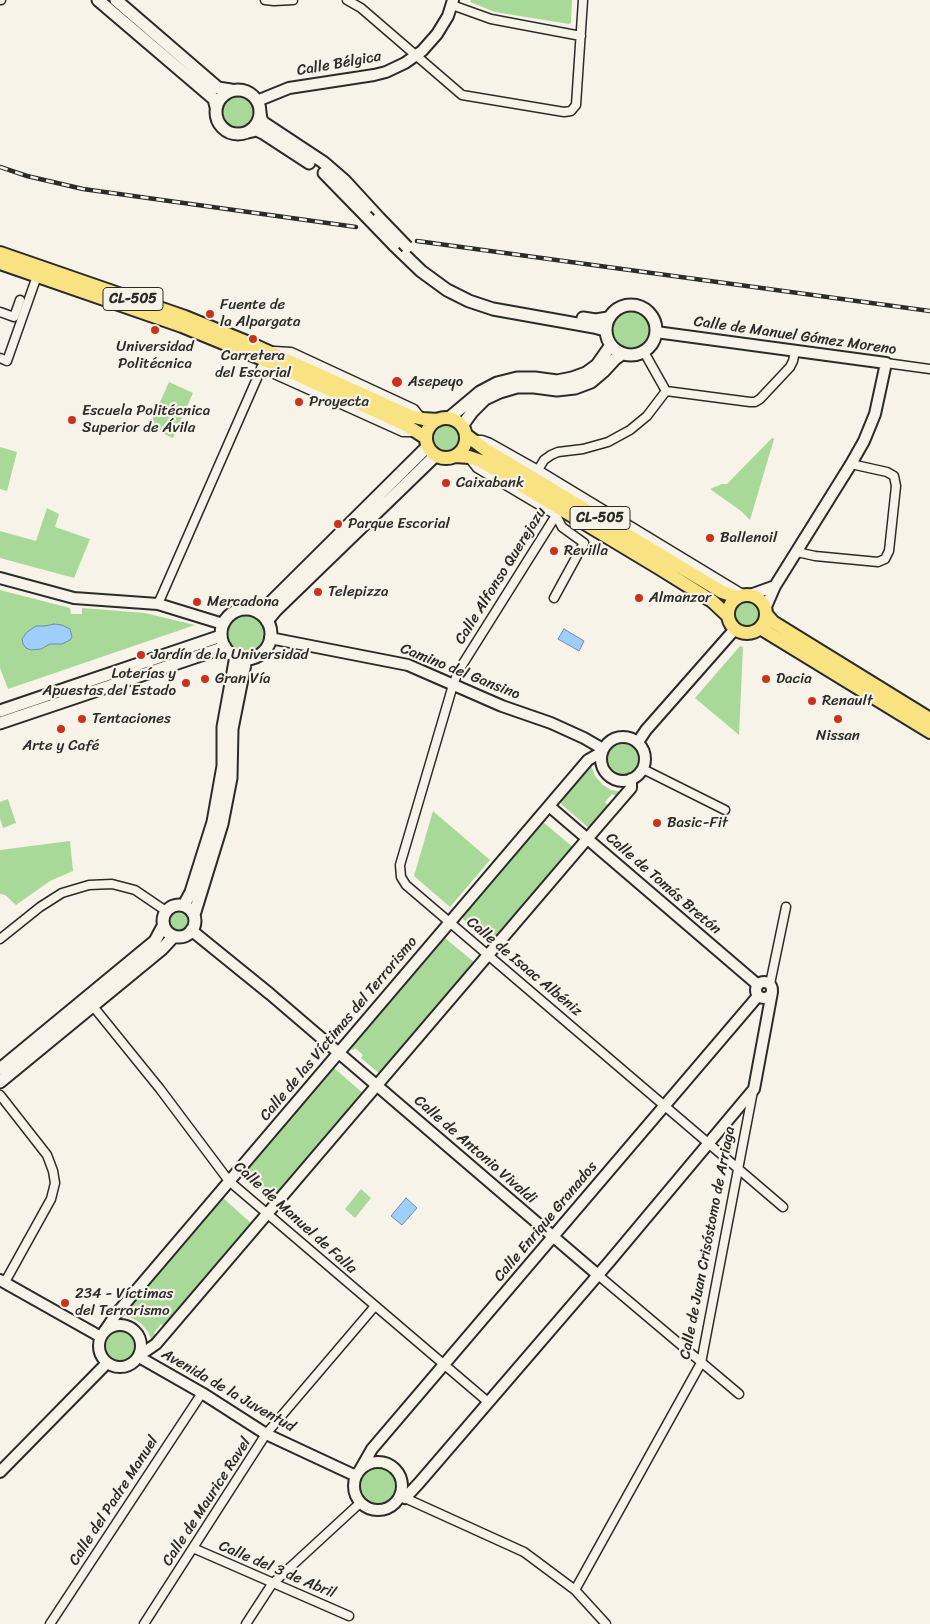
<!DOCTYPE html>
<meta charset="utf-8">
<style>
body{margin:0}
canvas{display:block;background:#f7f3e8}
</style>
<canvas width="930" height="1624"></canvas>
<script>
const g = document.querySelector('canvas').getContext('2d');
g.lineJoin = 'round';
function paint(path, color) {
  g.fillStyle = color;
  g.fill(path, 'evenodd');
}
function poly(rows) {
  const path = new Path2D();
  for (const r of rows) {
    if (r.length === 3) {
      path.moveTo(r[0] + r[2], r[1]);
      path.arc(r[0], r[1], r[2], 0, 2 * Math.PI);
      continue;
    }
    path.moveTo(r[0], r[1]);
    for (let i = 2; i < r.length; i += 2) path.lineTo(r[i], r[i + 1]);
  }
  return path;
}
function stroke(path, color, width, dash) {
  g.strokeStyle = color;
  g.lineWidth = width;
  g.lineCap = dash ? 'butt' : 'round';
  g.setLineDash(dash || []);
  g.stroke(path);
}
function label(font, color, halo, rows, align = 'center') {
  g.font = font + ' Sriracha,sans-serif';
  g.lineWidth = 4.5;
  g.setLineDash([]);
  g.textBaseline = 'middle';
  g.strokeStyle = halo;
  g.fillStyle = color;
  for (const [text, x, y, turn = 0] of rows) {
    g.save();
    g.translate(x, y);
    g.rotate((+turn || 0) * Math.PI / 180);
    g.textAlign = isNaN(turn) ? turn : align;
    if (halo) g.strokeText(text, 0, 0);
    g.fillText(text, 0, 0);
    g.restore();
  }
}
const green = poly([
 [471,0,572,0,571,23,569,24,495,12,470,2],
 [238,112,15],
 [631,329,19],
 [169,382,193,393,173,438,149,427],
 [447,438,14],
 [772,438,774,439,750,520,741,511,710,489,722,484,727,484],
 [0,447,17,452,7,491,0,489],
 [47,508,59,514,55,527,90,539,74,578,0,558,0,531,36,541],
 [0,590,70,608,71,614,82,614,82,608,145,613,195,625,8,689,0,668],
 [747,614,12],
 [246,634,18],
 [740,646,743,647,739,735,695,698],
 [623,758,18],
 [591,766,595,776,603,785,611,790,622,792,617,797,612,794,605,802,609,806,592,827,589,828,561,804,562,800],
 [8,799,16,823,3,828,0,818,0,802],
 [433,811,490,860,450,907,414,876],
 [543,822,574,848,491,944,494,938,482,929,479,932,463,919,463,915],
 [70,841,73,871,50,881,16,905,5,895,0,894,0,850],
 [179,920,10],
 [445,938,475,963,380,1074,361,1058,363,1055,355,1048,353,1050,350,1048],
 [334,1068,364,1094,273,1199,254,1182,257,1179,250,1172,247,1174,244,1172],
 [361,1189,371,1198,355,1218,345,1209],
 [222,1197,252,1224,164,1326,161,1324,154,1333,156,1336,152,1341,148,1332,141,1323,132,1318,123,1315],
 [120,1347,17],
 [378,1486,18]
]);
const water = poly([
 [54,624,62,625,70,629,72,637,70,640,62,644,50,644,41,649,31,650,26,648,23,644,22,639,27,632,36,626,45,626,54,624],
 [564,629,584,641,579,651,558,639,564,629],
 [406,1198,417,1208,402,1225,391,1216,406,1198]
]);
const minor = poly([
 [0,0,1,0],
 [265,0,274,1,293,0],
 [347,0,361,8,462,95,564,112,571,111,576,105,583,0],
 [452,5,491,19,581,36],
 [0,312,14,317,20,300],
 [274,351,291,352,414,409,421,418],
 [644,352,666,391,750,402,755,402,760,399,790,367,793,361,795,351],
 [0,358,7,361,37,276],
 [886,363,930,369],
 [261,368,403,432,413,432],
 [476,440,482,440,490,443,538,470,744,595],
 [470,459,477,468,556,515,562,527,584,543,554,598],
 [538,470,544,460,551,455,558,452,583,449,608,442,630,430,647,416,666,391],
 [560,509,459,670,453,685,400,865,401,877,406,885,783,1207],
 [797,552,815,556,878,562,885,559,889,551,896,486,894,476,887,472,851,464],
 [158,604,265,360],
 [643,769,725,810],
 [0,939,40,907,62,893,89,885,112,884,135,890,166,911],
 [770,984,786,907],
 [92,1005,160,1089,229,1181,488,1402],
 [0,1095,47,1155,53,1171,55,1183,51,1199,5,1282],
 [598,1275,739,1394],
 [405,1498,524,1552,575,1590,606,1624],
 [193,1548,349,1616],
 [575,1590,701,1363,753,1091],
 [50,1624,202,1393],
 [144,1624,266,1434,375,1306],
 [246,1624,272,1584,360,1503]
]);
const tertiary = poly([
 [257,101,289,88,374,75,386,72,405,63,422,51,437,34,448,16,453,0],
 [656,332,886,363,875,414,864,441,851,464,775,586,765,609],
 [0,578,74,598,158,604,223,624],
 [750,595,775,586],
 [270,638,408,665,502,706,551,723,584,738,603,749],
 [623,759,22],
 [638,742,646,730,735,629],
 [549,806,758,985],
 [191,930,270,994,598,1275],
 [764,990,8],
 [0,1280,101,1337],
 [120,1346,21],
 [104,1332,117,1313,588,760,602,752],
 [140,1355,156,1344,587,839,631,788,631,779],
 [139,1357,202,1393,266,1434,356,1476],
 [378,1486,24],
 [360,1470,372,1449,758,996],
 [0,1472,107,1363],
 [400,1495,405,1498,419,1483,610,1261,754,1089,772,992]
]);
const secondary = poly([
 [98,0,214,99,216,107],
 [116,0,218,88,231,90],
 [238,112,22],
 [260,112,261,120,264,123,323,162,345,181,379,218],
 [248,132,257,130,263,133,309,163],
 [324,173,366,216],
 [394,245,421,271,447,290,469,301,493,309,594,327,605,330],
 [631,330,25],
 [583,318,596,320,608,318],
 [449,418,480,392,497,383,517,378,535,378,557,381,572,378,586,373,597,365,611,345],
 [462,426,472,412,485,399,500,392,517,387,534,387,557,390,575,388,591,382,604,371,615,359,622,354],
 [246,634,25],
 [259,613,270,603,428,446],
 [267,621,276,610,436,455],
 [0,711,221,636],
 [0,723,225,647],
 [179,921,16],
 [184,905,191,892,213,822,223,766,223,727,236,656],
 [194,915,222,824,231,778,232,729,246,659],
 [0,1069,155,941,163,926],
 [0,1082,162,949,174,936]
]);
const primary = poly([
 [0,253,185,317,249,343,410,416,423,419,438,420],
 [0,263,182,326,265,360,406,425,426,438],
 [446,438,20],
 [466,435,486,450,722,592,737,597],
 [455,456,469,457,481,461,659,568,712,601,727,615],
 [747,614,19],
 [766,614,773,622,930,719],
 [760,628,930,732]
]);
const rail = poly([
 [0,167,27,176,83,189,356,227],
 [417,241,930,311]
]);
const secondaryBridge = poly([
 [366,216,394,245],
 [379,218,407,247]
]);
const markers = [
 [210,314,5,"#c8321e"],
 [155,330,5,"#c8321e"],
 [253,339,5,"#c8321e"],
 [397,382,6,"#c8321e"],
 [299,402,5,"#c8321e"],
 [72,420,5,"#c8321e"],
 [446,483,5,"#c8321e"],
 [338,524,5,"#c8321e"],
 [710,538,5,"#c8321e"],
 [554,551,5,"#c8321e"],
 [318,592,5,"#c8321e"],
 [639,598,5,"#c8321e"],
 [197,602,5,"#c8321e"],
 [141,655,5,"#c8321e"],
 [205,679,5,"#c8321e"],
 [766,679,5,"#c8321e"],
 [186,683,5,"#c8321e"],
 [812,701,5,"#c8321e"],
 [82,719,5,"#c8321e"],
 [838,719,5,"#c8321e"],
 [61,729,5,"#c8321e"],
 [657,823,5,"#c8321e"],
 [65,1303,5,"#c8321e"]
];
const shields = [
 [133,299,60],
 [600,518,60]
];
const shieldNames = [
 ["CL-505",133,299],
 ["CL-505",600,518]
];
const streetNames = [
 ["Calle Bélgica",339,64,-10],
 ["Calle de Manuel Gómez Moreno",795,336,8],
 ["Calle Alfonso Querejazu",501,576,-58],
 ["Camino del Gansino",460,672,22],
 ["Calle de Tomás Bretón",663,884,41],
 ["Calle de Isaac Albéniz",524,967,40],
 ["Calle de las Víctimas del Terrorismo",339,1029,-50],
 ["Calle de Antonio Vivaldi",475,1150,41],
 ["Calle de Manuel de Falla",295,1218,42],
 ["Calle Enrique Granados",546,1222,-50],
 ["Calle de Juan Crisóstomo de Arriaga",708,1243,-79],
 ["Avenida de la Juventud",228,1391,30],
 ["Calle del Padre Manuel",114,1501,-57],
 ["Calle de Maurice Ravel",207,1502,-57],
 ["Calle del 3 de Abril",277,1570,23]
];
const poiNames = [
 ["Fuente de",220,305],
 ["la Alpargata",220,322],
 ["Universidad",155,347,"center"],
 ["Politécnica",155,364,"center"],
 ["Carretera",253,356,"center"],
 ["del Escorial",253,373,"center"],
 ["Asepeyo",408,382],
 ["Proyecta",309,402],
 ["Escuela Politécnica",82,411],
 ["Superior de Ávila",82,428],
 ["Caixabank",456,483],
 ["Parque Escorial",348,524],
 ["Ballenoil",720,538],
 ["Revilla",564,551],
 ["Telepizza",328,592],
 ["Almanzor",649,598],
 ["Mercadona",207,602],
 ["Jardín de la Universidad",151,655],
 ["Loterías y",176,674,"right"],
 ["Apuestas del Estado",176,691,"right"],
 ["Gran Vía",215,679],
 ["Dacia",776,679],
 ["Renault",822,701],
 ["Tentaciones",92,719],
 ["Nissan",838,736,"center"],
 ["Arte y Café",61,746,"center"],
 ["Basic-Fit",667,823],
 ["234 - Víctimas",75,1294],
 ["del Terrorismo",75,1311]
];
paint(green, '#a9d999');
paint(water, '#9ecffa');
stroke(water, '#708da7', 1);
stroke(minor, '#2b2b2b', 11);
stroke(tertiary, '#2b2b2b', 14);
stroke(secondary, '#2b2b2b', 15);
stroke(primary, '#2b2b2b', 16);
stroke(minor, '#f7f3e8', 8);
stroke(tertiary, '#f7f3e8', 10);
stroke(secondary, '#f7f3e8', 11);
stroke(primary, '#f8e281', 12);
stroke(rail, '#2b2b2b', 4.5);
stroke(rail, '#f7f3e8', 2.5, [8]);
stroke(secondaryBridge, '#2b2b2b', 15, []);
stroke(secondaryBridge, '#f7f3e8', 11);
for (const [x, y, r, color] of markers) {
  const dot = new Path2D();
  dot.arc(x, y, r, 0, 2 * Math.PI);
  g.fillStyle = color;
  g.fill(dot);
  stroke(dot, '#f7f3e8', 2);
}
for (const [x, y, w] of shields) {
  const box = new Path2D();
  box.roundRect(x - w / 2, y - 11.5, w, 23, 4);
  g.fillStyle = '#f7f3e8';
  g.fill(box);
  stroke(box, '#2b2b2b', 1);
}
label('bold 14px', '#2b2b2b', null, shieldNames);
label('15px', '#2b2b2b', '#f7f3e8', streetNames);
label('15px', '#2b2b2b', '#f7f3e8', poiNames, 'left');
</script>
